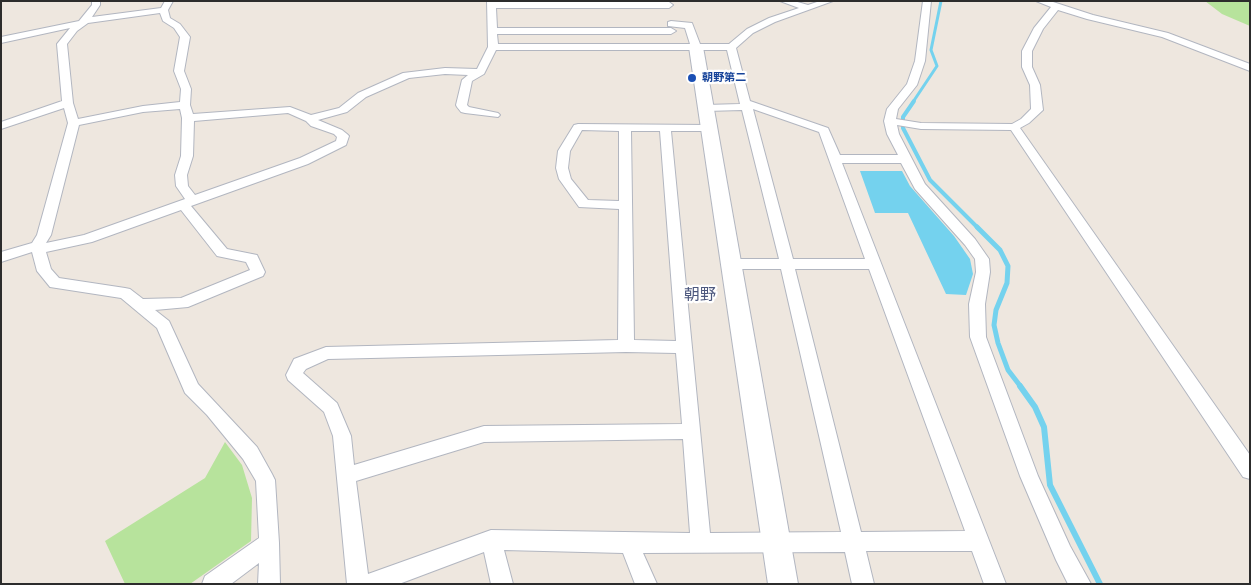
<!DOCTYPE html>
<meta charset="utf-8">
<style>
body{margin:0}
#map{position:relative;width:1251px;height:585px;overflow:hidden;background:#eee7df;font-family:Arial,sans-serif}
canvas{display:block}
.frame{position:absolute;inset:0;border:2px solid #2c2c2c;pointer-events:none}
</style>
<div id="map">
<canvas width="1251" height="585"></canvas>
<div class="frame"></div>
</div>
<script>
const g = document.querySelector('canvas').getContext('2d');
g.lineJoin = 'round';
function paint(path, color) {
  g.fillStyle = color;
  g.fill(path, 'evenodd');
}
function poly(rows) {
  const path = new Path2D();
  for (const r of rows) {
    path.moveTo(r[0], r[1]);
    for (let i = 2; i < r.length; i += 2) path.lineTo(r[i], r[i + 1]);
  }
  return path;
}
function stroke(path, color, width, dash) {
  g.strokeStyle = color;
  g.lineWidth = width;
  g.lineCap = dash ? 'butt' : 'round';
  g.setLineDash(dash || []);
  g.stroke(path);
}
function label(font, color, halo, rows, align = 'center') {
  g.font = font + ' Arial,"Noto Sans JP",sans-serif';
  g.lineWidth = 4.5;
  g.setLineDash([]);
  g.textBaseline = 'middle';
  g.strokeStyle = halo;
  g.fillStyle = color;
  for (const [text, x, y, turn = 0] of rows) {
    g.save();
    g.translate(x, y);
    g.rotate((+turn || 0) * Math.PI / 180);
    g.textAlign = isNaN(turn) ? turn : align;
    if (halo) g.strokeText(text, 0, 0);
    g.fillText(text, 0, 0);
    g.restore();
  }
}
const green = poly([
 [1205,1,1250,1,1250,26,1222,14],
 [225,442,242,465,252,498,251,541,190,584,125,584,105,541,205,478]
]);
const water = poly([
 [860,171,902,171,910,186,954,236,970,259,973,274,966,295,946,294,908,213,875,213]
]);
const streamFar3 = poly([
 [913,102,937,66,931,50,941,1]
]);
const streamFar2 = poly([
 [914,101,903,117,903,128,930,180,979,229]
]);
const streamFar1 = poly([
 [977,227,1000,250,1008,266,1007,283,996,310,994,325,998,343,1008,370,1021,387]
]);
const stream = poly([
 [1020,386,1035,407,1044,427,1050,485,1100,584]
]);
const street = poly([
 [92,1,100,1,100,5,92,17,161,8,165,1,173,1,168,10,170,18,180,24,190,37,184,71,191,89,190,105,193,114,290,107,311,115,339,108,358,93,403,73,445,68,477,69,488,47,487,1,669,2,673,5,669,8,496,8,497,28,671,28,676,31,671,34,497,34,498,44,690,44,685,28,668,26,668,22,671,21,692,23,700,44,729,44,747,29,769,18,799,8,780,1,794,1,808,5,820,1,833,1,775,22,753,33,736,48,750,101,828,128,840,155,898,155,887,134,884,121,887,109,907,84,915,61,923,1,931,1,925,61,917,85,898,109,896,119,921,123,1012,124,1021,119,1031,109,1030,85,1022,67,1022,51,1034,28,1051,7,1036,1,1050,1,1093,15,1168,33,1250,64,1250,71,1162,37,1087,19,1058,10,1043,29,1032,51,1032,67,1040,85,1043,110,1029,123,1020,128,1250,455,1250,479,1243,477,1011,130,921,129,897,125,899,134,925,184,975,239,989,259,990,272,985,304,986,337,1038,476,1070,546,1091,584,1068,584,1056,560,1020,476,970,337,969,304,976,272,975,259,965,245,915,189,901,163,842,163,1006,584,984,584,972,551,866,551,874,584,852,584,845,552,643,553,657,584,635,584,623,553,504,550,513,584,491,584,484,552,399,584,347,584,333,436,324,412,288,380,286,375,294,359,326,347,618,340,619,209,579,207,559,179,556,168,558,151,574,125,578,124,709,125,715,128,709,131,671,131,710,533,841,532,781,269,730,269,725,267,723,264,725,261,730,259,779,259,742,110,706,111,700,108,706,105,740,104,727,50,496,50,484,74,472,81,467,105,469,107,498,113,500,115,498,117,465,113,461,112,457,107,456,105,462,80,468,75,445,74,409,78,366,97,347,112,318,120,342,130,347,134,349,136,346,145,308,164,191,206,227,249,257,255,265,272,263,276,188,307,155,310,169,321,198,384,257,447,272,474,275,480,279,543,280,584,258,584,259,563,231,584,202,584,205,576,259,538,256,481,243,459,207,415,185,393,157,328,121,298,50,287,37,271,32,252,1,262,1,252,32,243,37,235,68,123,64,108,1,129,1,122,62,101,57,44,70,28,1,43,1,37,79,21,92,5,92,1],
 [160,13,163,21,174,28,180,37,174,71,181,89,180,102,143,106,78,119,73,103,67,44,77,31,88,23,160,13],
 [180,109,182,118,181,156,175,175,176,186,185,199,84,235,46,243,51,235,79,125,143,112,180,109],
 [753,109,819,132,865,259,793,259,753,109],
 [288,113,306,121,311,126,334,134,337,137,336,141,300,158,195,195,188,186,187,175,193,156,194,121,288,113],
 [582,130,619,131,619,201,588,200,571,179,568,168,570,151,582,130],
 [631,131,660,131,676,341,634,340,631,131],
 [181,210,217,256,246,262,250,270,181,298,143,299,130,289,125,288,59,278,51,269,46,252,92,242,181,210],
 [795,269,869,269,965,531,861,532,795,269],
 [626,352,676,353,682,424,484,426,354,465,351,436,337,403,303,373,306,369,328,359,626,352],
 [683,439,690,533,491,530,368,574,356,481,484,442,683,439]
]);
const secondary = poly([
 [696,43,703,47,798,584,768,584,689,47,696,43]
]);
const markers = [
 [692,78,5,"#1a4fb4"]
];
const farTransitnames = [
 ["朝野第二",702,78]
];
const quarterNames = [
 ["朝野",700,296]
];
paint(green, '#b7e39c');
paint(water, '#74d2ee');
stroke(streamFar3, '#74d2ee', 3);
stroke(streamFar2, '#74d2ee', 4);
stroke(streamFar1, '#74d2ee', 5);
stroke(stream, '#74d2ee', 6);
stroke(street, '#b2b6c0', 2);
stroke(secondary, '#b2b6c0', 2);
paint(street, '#fff');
paint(secondary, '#fff');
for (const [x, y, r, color] of markers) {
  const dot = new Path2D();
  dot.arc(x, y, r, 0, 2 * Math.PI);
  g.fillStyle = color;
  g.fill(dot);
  stroke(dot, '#fff', 2);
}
label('bold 11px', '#164399', '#fff', farTransitnames, 'left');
label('16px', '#4c577d', '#fff', quarterNames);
</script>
